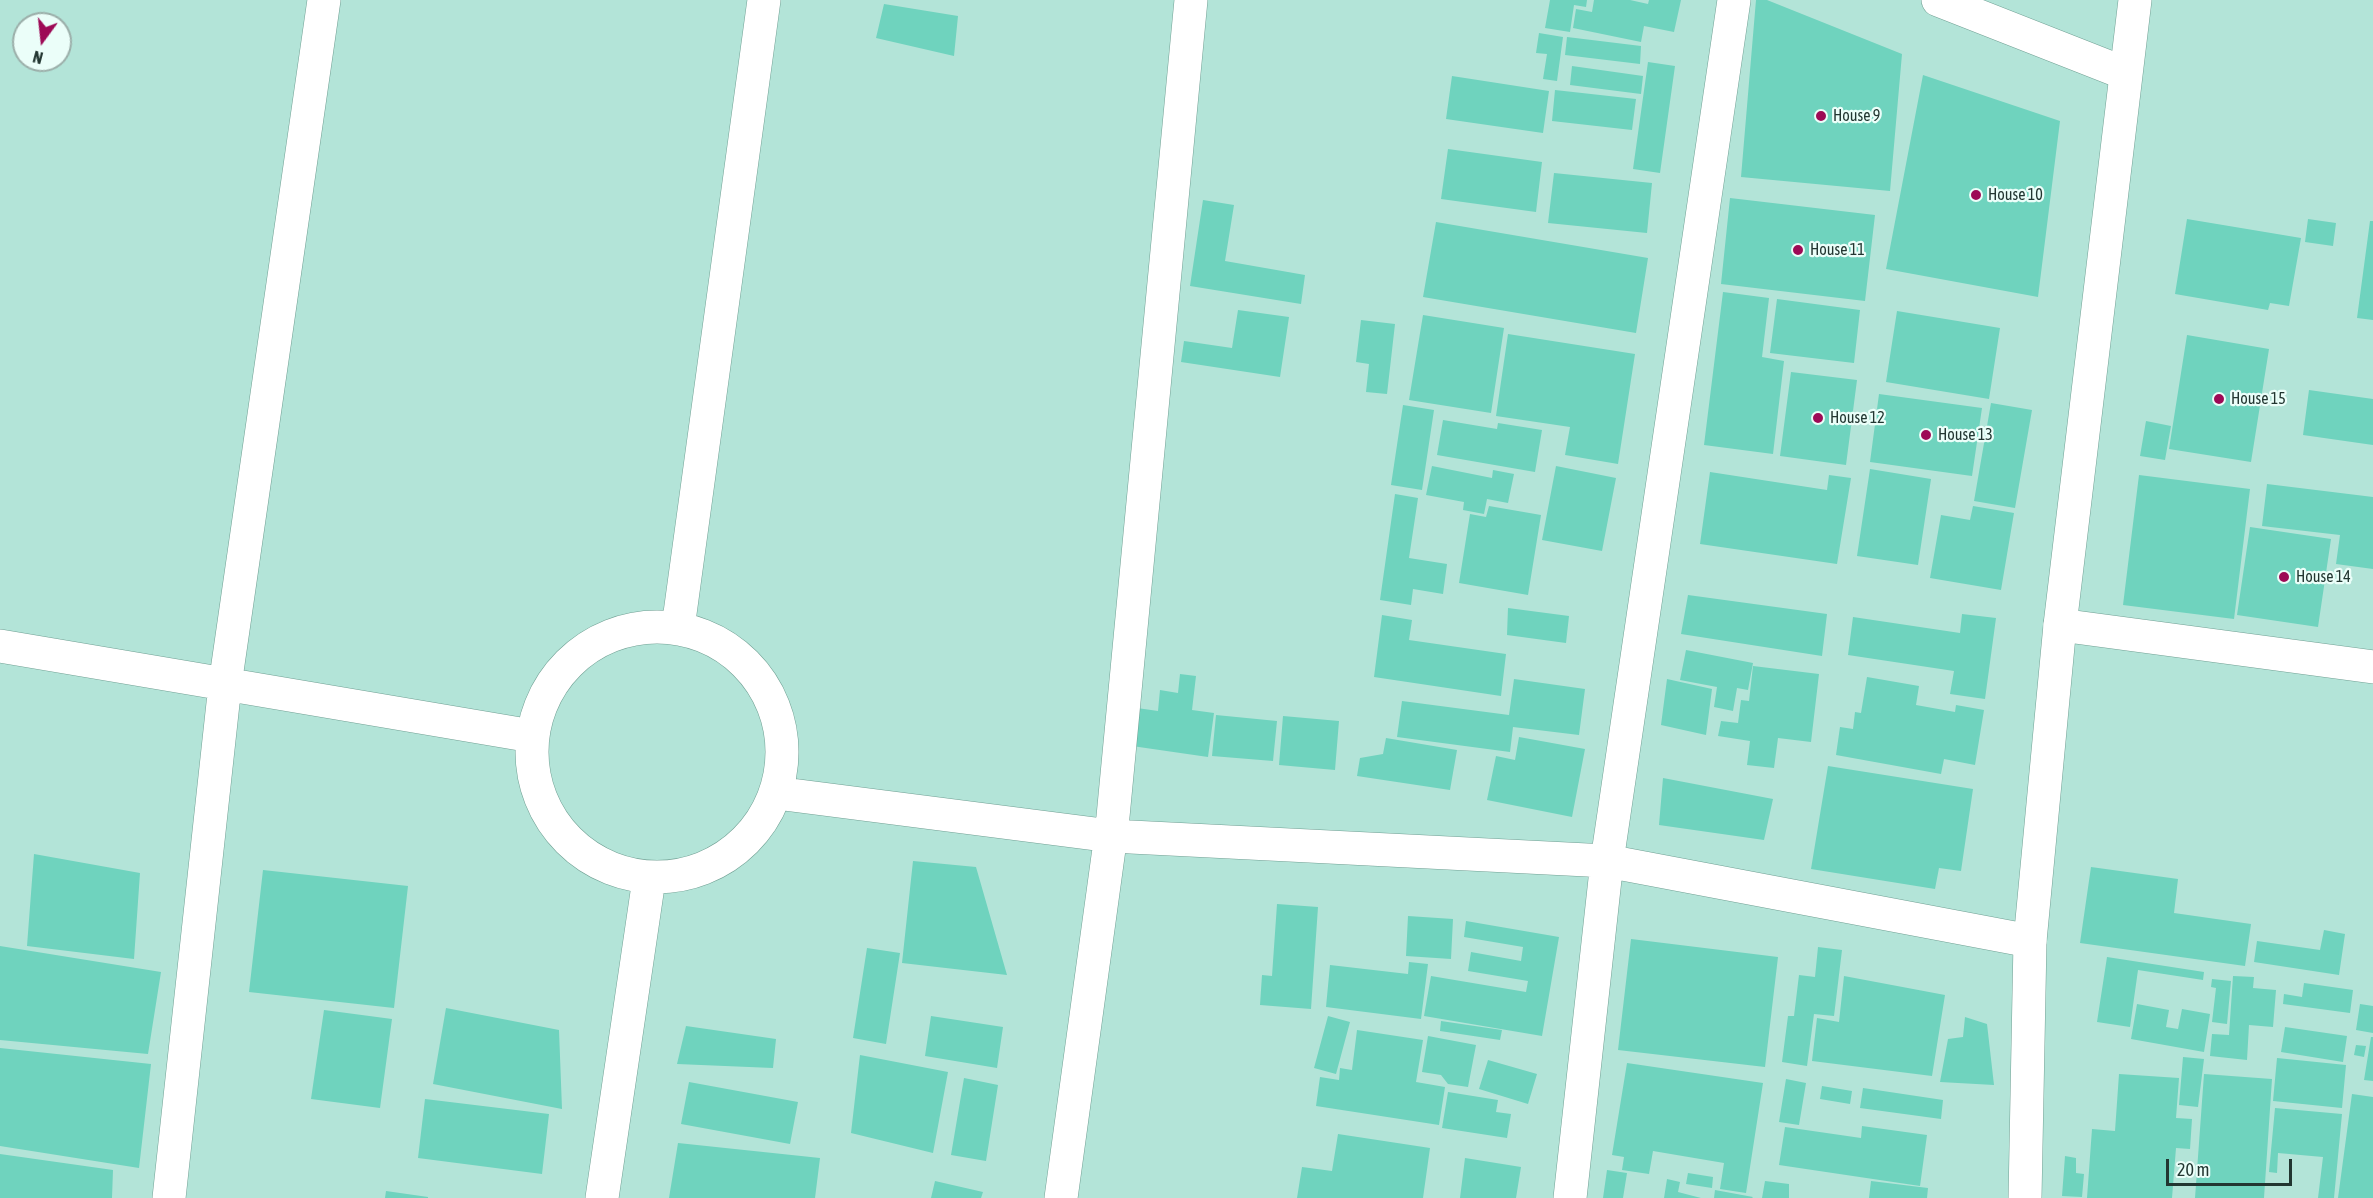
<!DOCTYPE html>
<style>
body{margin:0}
#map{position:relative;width:2373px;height:1198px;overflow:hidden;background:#b3e4d8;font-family:"Asap Condensed",sans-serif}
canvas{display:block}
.north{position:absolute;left:12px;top:12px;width:60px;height:60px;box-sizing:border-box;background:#ebfef9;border:2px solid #9baea9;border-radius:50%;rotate:195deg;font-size:16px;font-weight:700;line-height:24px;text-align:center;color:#223631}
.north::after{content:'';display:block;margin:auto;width:21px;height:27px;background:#9d0a56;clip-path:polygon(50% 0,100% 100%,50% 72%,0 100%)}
.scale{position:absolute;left:2166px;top:1159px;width:126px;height:27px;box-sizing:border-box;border:3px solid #223631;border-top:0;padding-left:8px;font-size:18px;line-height:21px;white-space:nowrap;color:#223631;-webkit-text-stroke:4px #ebfef9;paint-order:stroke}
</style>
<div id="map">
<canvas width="2373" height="1198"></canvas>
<div class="north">N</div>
<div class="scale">20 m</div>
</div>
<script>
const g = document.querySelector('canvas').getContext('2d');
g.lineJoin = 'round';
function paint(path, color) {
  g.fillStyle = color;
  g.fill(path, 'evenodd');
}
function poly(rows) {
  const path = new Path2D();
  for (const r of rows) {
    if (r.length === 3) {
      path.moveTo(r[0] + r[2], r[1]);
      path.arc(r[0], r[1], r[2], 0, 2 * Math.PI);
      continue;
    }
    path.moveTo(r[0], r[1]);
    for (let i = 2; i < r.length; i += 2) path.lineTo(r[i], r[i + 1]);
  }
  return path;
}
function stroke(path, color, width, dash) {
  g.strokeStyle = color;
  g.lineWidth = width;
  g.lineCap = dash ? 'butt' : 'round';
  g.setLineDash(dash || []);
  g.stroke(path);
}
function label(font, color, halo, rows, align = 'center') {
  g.font = font + ' "Asap Condensed",sans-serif';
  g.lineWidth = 4.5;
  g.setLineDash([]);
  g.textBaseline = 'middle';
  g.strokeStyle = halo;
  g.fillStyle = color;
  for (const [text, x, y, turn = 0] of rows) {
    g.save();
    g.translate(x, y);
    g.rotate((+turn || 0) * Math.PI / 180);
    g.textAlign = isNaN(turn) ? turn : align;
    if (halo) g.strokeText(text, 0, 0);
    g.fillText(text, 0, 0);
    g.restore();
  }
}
const building = poly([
 [1550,0,1587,0,1586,7,1574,5,1570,32,1545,28],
 [1594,0,1630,0,1648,4,1649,0,1681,0,1674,32,1644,26,1641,42,1573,28,1576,9,1592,12],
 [1756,0,1767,0,1902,54,1890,191,1741,177],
 [884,4,958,16,954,56,876,38],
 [1539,33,1563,37,1557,81,1543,79,1547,54,1536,53],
 [1567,37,1641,46,1640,64,1565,55],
 [1648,62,1675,66,1660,173,1633,169],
 [1572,66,1643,76,1641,94,1570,85],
 [1923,75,2060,121,2038,297,1886,269],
 [1452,76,1549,91,1543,133,1446,119],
 [1555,90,1636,99,1632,130,1552,121],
 [1448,149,1542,162,1536,212,1441,199],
 [1554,173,1652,183,1647,233,1548,223],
 [1730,198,1875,215,1865,301,1721,284],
 [1203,200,1234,205,1225,261,1305,275,1301,304,1190,286],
 [2187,219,2301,238,2289,306,2270,303,2268,310,2175,294],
 [2308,219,2336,223,2333,246,2305,242],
 [2370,221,2373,221,2373,320,2357,318],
 [1436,222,1648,258,1636,333,1423,297],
 [1723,292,1769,298,1762,357,1784,361,1773,454,1704,445],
 [1777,299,1860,310,1854,363,1770,353],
 [1238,310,1289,317,1280,377,1181,362,1184,341,1232,348],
 [1897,311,2000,328,1989,399,1886,382],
 [1423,315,1504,328,1491,413,1409,400],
 [1361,320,1395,324,1387,394,1366,392,1369,364,1356,362],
 [1508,334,1635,354,1618,464,1565,455,1570,427,1496,416],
 [2187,335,2269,349,2251,462,2169,449],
 [1791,372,1857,380,1846,465,1780,456],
 [2309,390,2373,399,2373,445,2303,435],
 [1879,394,1982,408,1972,476,1870,462],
 [1991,403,2032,410,2015,508,1974,501],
 [1403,405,1434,410,1422,490,1391,485],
 [1443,420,1497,429,1498,423,1542,430,1535,472,1437,455],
 [2146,421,2171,426,2165,460,2140,456],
 [1432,466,1492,478,1493,470,1514,474,1508,503,1487,499,1484,514,1463,510,1464,502,1426,495],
 [1556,466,1616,478,1602,551,1542,540],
 [1870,469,1931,479,1918,565,1857,556],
 [1710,472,1827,490,1829,475,1851,478,1837,564,1700,544],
 [2139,475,2250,489,2234,619,2123,605],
 [2267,484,2373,497,2373,569,2336,564,2340,535,2262,526],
 [1395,494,1418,498,1409,558,1447,564,1443,594,1413,589,1411,605,1380,600],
 [1489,506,1541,515,1528,595,1459,583,1470,514,1486,517],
 [1973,506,2014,513,2001,590,1930,578,1941,515,1970,520],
 [2250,527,2331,539,2318,627,2237,615],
 [1688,595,1827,614,1822,656,1681,634],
 [1508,608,1569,616,1566,643,1507,635],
 [1962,614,1996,618,1985,699,1950,694,1954,671,1848,655,1853,617,1960,633],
 [1382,615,1412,620,1409,640,1506,654,1501,696,1374,677],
 [1686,650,1753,663,1748,690,1737,688,1733,711,1714,707,1717,687,1680,680],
 [1753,666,1819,674,1811,742,1778,738,1774,768,1747,765,1750,741,1718,736,1721,721,1738,723,1741,700,1749,701],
 [1180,674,1196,676,1192,710,1214,713,1208,757,1132,746,1137,708,1158,711,1160,690,1178,693],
 [1867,677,1919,686,1916,705,1955,712,1956,705,1984,710,1975,765,1944,759,1941,774,1836,755,1840,727,1853,729,1855,712,1861,713],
 [1514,679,1585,689,1579,735,1513,727,1510,752,1397,737,1402,701,1509,715],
 [1667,679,1712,689,1706,735,1661,725],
 [1216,715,1277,721,1273,761,1212,756],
 [1283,716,1339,721,1335,770,1279,765],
 [1519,737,1585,749,1572,817,1487,800,1496,756,1515,760],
 [1386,738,1457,750,1450,790,1357,776,1360,758,1383,754],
 [1828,766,1973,789,1961,871,1939,868,1935,889,1811,869],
 [1663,778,1773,799,1764,840,1659,825],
 [34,854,140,873,134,959,27,946],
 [913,861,976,867,1007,975,902,963],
 [2091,867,2178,879,2174,913,2251,924,2245,966,2080,943],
 [263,870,408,886,394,1008,249,992],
 [1277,904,1318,907,1311,1009,1260,1005,1262,975,1272,976],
 [1408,916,1453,919,1451,959,1406,956],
 [1466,921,1559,937,1542,1036,1424,1016,1431,976,1526,992,1528,981,1468,971,1471,952,1521,961,1523,947,1464,937],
 [2324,930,2345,934,2339,975,2254,962,2257,941,2320,950],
 [1631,939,1778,957,1765,1067,1618,1050],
 [0,946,161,972,148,1054,0,1040],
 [1818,947,1842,950,1834,1016,1814,1014,1807,1066,1782,1062,1788,1016,1794,1016,1799,975,1815,977],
 [867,948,900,953,886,1044,853,1038],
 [2107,957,2204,972,2203,980,2138,970,2130,1027,2097,1022],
 [1409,962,1428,964,1421,1019,1326,1007,1330,965,1408,974],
 [1844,976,1945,995,1932,1076,1812,1061,1817,1018,1839,1022],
 [2233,976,2254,977,2253,988,2276,990,2273,1027,2249,1025,2247,1060,2210,1056,2212,1034,2229,1035],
 [2212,979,2231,981,2227,1024,2212,1022,2216,988,2211,987],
 [2304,983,2353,990,2350,1013,2283,1004,2284,994,2302,997],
 [2137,1004,2169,1010,2166,1027,2178,1029,2182,1009,2210,1014,2204,1052,2131,1039],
 [2360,1004,2373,1006,2373,1033,2356,1030],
 [446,1008,559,1030,562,1109,433,1084],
 [324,1010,392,1019,380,1108,311,1099],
 [931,1016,1003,1027,997,1068,925,1056],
 [1328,1016,1350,1022,1336,1074,1314,1068],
 [1965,1017,1987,1024,1994,1085,1940,1082,1948,1039,1963,1037],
 [1441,1021,1502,1030,1500,1040,1440,1031],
 [686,1026,776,1039,773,1068,677,1064],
 [2285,1027,2347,1036,2343,1062,2281,1052],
 [1357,1030,1423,1040,1416,1082,1445,1087,1439,1125,1316,1106,1320,1077,1339,1080,1340,1068,1352,1070],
 [1428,1036,1476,1045,1468,1087,1448,1084,1441,1075,1422,1072],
 [2371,1037,2373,1037,2373,1081,2364,1080],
 [2356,1045,2366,1046,2364,1057,2354,1055],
 [0,1048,151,1064,139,1168,0,1146],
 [860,1055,948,1072,933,1153,851,1133],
 [2183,1057,2204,1059,2198,1107,2179,1105],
 [2277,1058,2346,1065,2342,1108,2273,1101],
 [1488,1060,1537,1074,1528,1104,1479,1089],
 [1627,1063,1763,1083,1746,1193,1720,1189,1724,1163,1653,1151,1649,1174,1622,1170,1624,1157,1612,1155],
 [2119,1074,2179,1078,2176,1118,2192,1119,2190,1149,2176,1148,2172,1198,2087,1198,2092,1129,2115,1131],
 [2204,1074,2272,1079,2264,1198,2195,1198],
 [964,1078,998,1085,986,1161,951,1155],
 [1786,1079,1806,1083,1799,1125,1779,1122],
 [689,1082,798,1102,790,1144,681,1124],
 [1822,1086,1852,1091,1850,1104,1820,1099],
 [1863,1088,1943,1100,1941,1119,1860,1108],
 [1448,1092,1498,1100,1496,1112,1511,1114,1507,1138,1442,1128],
 [2352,1094,2373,1097,2373,1198,2338,1198],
 [425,1099,549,1114,542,1174,418,1158],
 [2275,1108,2342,1114,2334,1198,2318,1198,2323,1157,2278,1153,2277,1173,2269,1172],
 [1862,1126,1927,1135,1920,1186,1779,1165,1785,1127,1861,1138],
 [1338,1134,1430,1148,1423,1198,1297,1198,1302,1167,1332,1171],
 [678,1143,820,1158,815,1198,669,1198],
 [0,1154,113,1170,112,1198,0,1198],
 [2065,1156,2076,1158,2076,1173,2084,1174,2082,1197,2062,1196],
 [1465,1158,1521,1167,1516,1198,1460,1198],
 [1607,1170,1627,1173,1623,1198,1603,1198],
 [1688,1173,1713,1177,1712,1188,1686,1184],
 [1667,1179,1680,1182,1678,1192,1701,1198,1664,1198],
 [935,1181,983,1192,981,1198,931,1198],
 [1765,1181,1789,1184,1789,1198,1762,1198],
 [1871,1181,1928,1188,1927,1198,1869,1198],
 [1715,1190,1753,1197,1752,1198,1714,1198],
 [386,1191,428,1197,428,1198,385,1198]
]);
const minor = poly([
 [1938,0,2124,73],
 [2060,625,2373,667],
 [657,752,125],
 [678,628,764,0],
 [0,646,532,736],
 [776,793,1111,836,1607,861,2030,941],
 [169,1198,225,685,324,0],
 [602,1198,649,879],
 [1061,1198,1112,827,1191,0],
 [1570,1198,1607,861,1734,0]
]);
const tertiary = poly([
 [2025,1198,2030,941,2060,625,2135,0]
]);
const markers = [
 [1821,116,6,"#9d0a56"],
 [1976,195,6,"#9d0a56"],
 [1798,250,6,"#9d0a56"],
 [2219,399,6,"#9d0a56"],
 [1818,418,6,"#9d0a56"],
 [1926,435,6,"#9d0a56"],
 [2284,577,6,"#9d0a56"]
];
const poiNames = [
 ["House 9",1833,116],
 ["House 10",1988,195],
 ["House 11",1810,250],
 ["House 15",2231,399],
 ["House 12",1830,418],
 ["House 13",1938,435],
 ["House 14",2296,577]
];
paint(building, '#6fd3be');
stroke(minor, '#71a094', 34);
stroke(tertiary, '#71a094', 34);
stroke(minor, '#fff', 33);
stroke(tertiary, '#fff', 33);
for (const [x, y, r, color] of markers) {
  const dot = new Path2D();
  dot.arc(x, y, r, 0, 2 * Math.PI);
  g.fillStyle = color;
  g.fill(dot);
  stroke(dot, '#ebfef9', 2);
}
label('16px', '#223631', '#ebfef9', poiNames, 'left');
</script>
